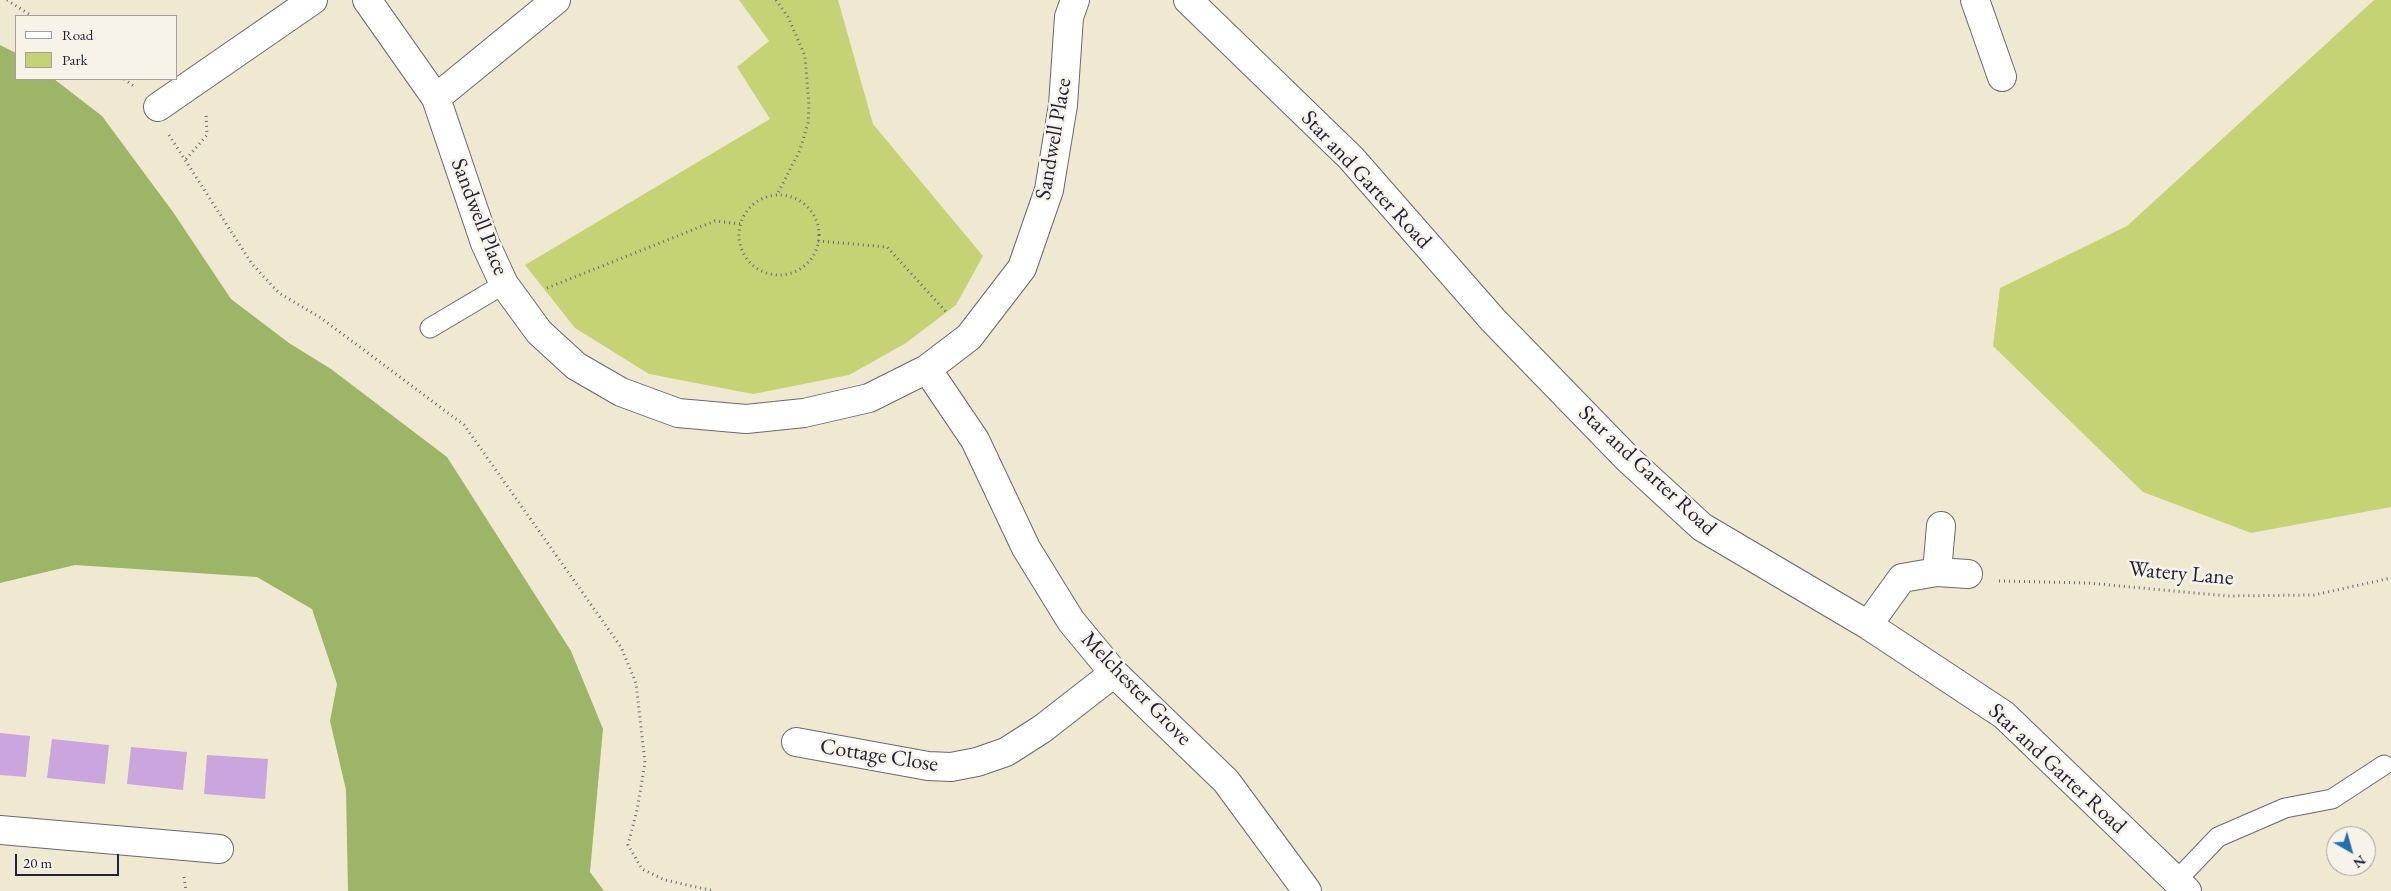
<!DOCTYPE html>
<style>
body{margin:0}
#map{position:relative;width:2391px;height:891px;overflow:hidden;background:#efe9d2;font-family:"EB Garamond",serif}
canvas{display:block}
.legend{position:absolute;left:15px;top:15px;width:162px;height:65px;box-sizing:border-box;background:#f7f3e8;border:1px solid #a29fa3;margin:0;padding:6px 9px;list-style:none;font-size:15px;color:#22223b}
.legend li{display:flex;align-items:center;gap:10px;height:25px}
.legend b{width:25px;border:1px solid #a29fa3}
.north{position:absolute;left:2326px;top:826px;width:50px;height:50px;box-sizing:border-box;background:#f7f3e8;border:1px solid #a29fa3;border-radius:50%;rotate:142deg;font-size:14px;font-weight:700;line-height:20px;text-align:center;color:#22223b}
.north::after{content:'';display:block;margin:auto;width:18px;height:22px;background:#1f6fb2;clip-path:polygon(50% 0,100% 100%,50% 72%,0 100%)}
.scale{position:absolute;left:15px;top:854px;width:104px;height:22px;box-sizing:border-box;border:2px solid #22223b;border-top:0;padding-left:6px;font-size:15px;line-height:18px;white-space:nowrap;color:#22223b;-webkit-text-stroke:4px #f7f3e8;paint-order:stroke}
</style>
<div id="map">
<canvas width="2391" height="891"></canvas>
<ul class="legend">
<li><b style="height:6px;background:#fff"></b>Road</li>
<li><b style="height:14px;background:#c6d375"></b>Park</li>
</ul>
<div class="north">N</div>
<div class="scale">20 m</div>
</div>
<script>
const g = document.querySelector('canvas').getContext('2d');
g.lineJoin = 'round';
function paint(path, color) {
  g.fillStyle = color;
  g.fill(path, 'evenodd');
}
function poly(rows) {
  const path = new Path2D();
  for (const r of rows) {
    if (r.length === 3) {
      path.moveTo(r[0] + r[2], r[1]);
      path.arc(r[0], r[1], r[2], 0, 2 * Math.PI);
      continue;
    }
    path.moveTo(r[0], r[1]);
    for (let i = 2; i < r.length; i += 2) path.lineTo(r[i], r[i + 1]);
  }
  return path;
}
function stroke(path, color, width, dash) {
  g.strokeStyle = color;
  g.lineWidth = width;
  g.lineCap = dash ? 'butt' : 'round';
  g.setLineDash(dash || []);
  g.stroke(path);
}
function label(font, color, halo, rows, align = 'center') {
  g.font = font + ' "EB Garamond",serif';
  g.lineWidth = 5;
  g.setLineDash([]);
  g.textBaseline = 'middle';
  g.strokeStyle = halo;
  g.fillStyle = color;
  for (const [text, x, y, turn = 0] of rows) {
    g.save();
    g.translate(x, y);
    g.rotate((+turn || 0) * Math.PI / 180);
    g.textAlign = isNaN(turn) ? turn : align;
    if (halo) g.strokeText(text, 0, 0);
    g.fillText(text, 0, 0);
    g.restore();
  }
}
const green = poly([
 [739,0,838,0,873,124,983,256,956,305,906,343,849,375,753,394,649,374,575,328,525,265,770,119,737,67,769,41],
 [2374,0,2391,0,2391,507,2251,533,2143,492,1993,346,2000,288,2127,226]
]);
const forest = poly([
 [0,45,16,53,16,79,54,79,102,116,173,212,231,299,289,343,331,369,447,457,571,651,603,729,590,872,604,891,348,891,346,790,330,721,337,684,312,609,257,577,75,565,0,583]
]);
const building = poly([
 [0,733,30,736,26,777,0,775],
 [52,739,109,745,105,784,47,778],
 [131,747,187,752,183,790,127,784],
 [207,755,268,759,265,799,204,794]
]);
const path = poly([
 [7,0,32,16],
 [776,0,788,17,805,56,809,106,808,123,800,150,777,195],
 [124,79,135,87],
 [169,135,252,264,279,293,321,318,464,425,621,647,636,683,645,763,637,810,628,845,642,869,665,880,714,891],
 [186,159,207,135,206,113],
 [779,235,40],
 [818,241,887,247,948,314],
 [547,288,715,221,741,224],
 [1999,581,2088,583,2227,596,2314,595,2391,578],
 [184,877,186,891]
]);
const service = poly([
 [430,328,504,284],
 [2176,881,2218,837,2285,808,2332,799,2384,765]
]);
const minor = poly([
 [367,0,436,98,485,243,504,284,539,332,576,366,621,392,678,413,746,419,804,413,869,398,927,369,969,337,1022,268,1049,190,1063,105,1069,17,1075,0],
 [1188,0,1351,158,1493,320,1628,459,1702,527,1868,625,2004,715,2187,891],
 [1975,0,2002,77],
 [436,98,556,0],
 [158,107,313,0],
 [927,369,975,440,1026,548,1071,621,1114,673,1226,781,1307,891],
 [1937,572,1941,526],
 [1868,625,1902,578,1937,572,1968,574],
 [796,742,928,766,951,767,977,762,1006,752,1042,729,1114,673],
 [0,830,219,849]
]);
const streetNames = [
 ["Sandwell Place",1054,139,-80],
 ["Star and Garter Road",1366,180,47],
 ["Sandwell Place",479,217,69],
 ["Star and Garter Road",1647,471,43],
 ["Watery Lane",2181,574,5],
 ["Melchester Grove",1136,689,46],
 ["Cottage Close",879,756,9],
 ["Star and Garter Road",2057,769,43]
];
paint(green, '#c6d375');
paint(forest, '#9cb566');
paint(building, '#cba5de');
stroke(service, '#6a6870', 21);
stroke(minor, '#6a6870', 30);
stroke(path, '#6a6870', 3, [1, 4]);
stroke(service, '#fff', 19);
stroke(minor, '#fff', 28);
label('22px', '#22223b', '#f7f3e8', streetNames);
</script>
